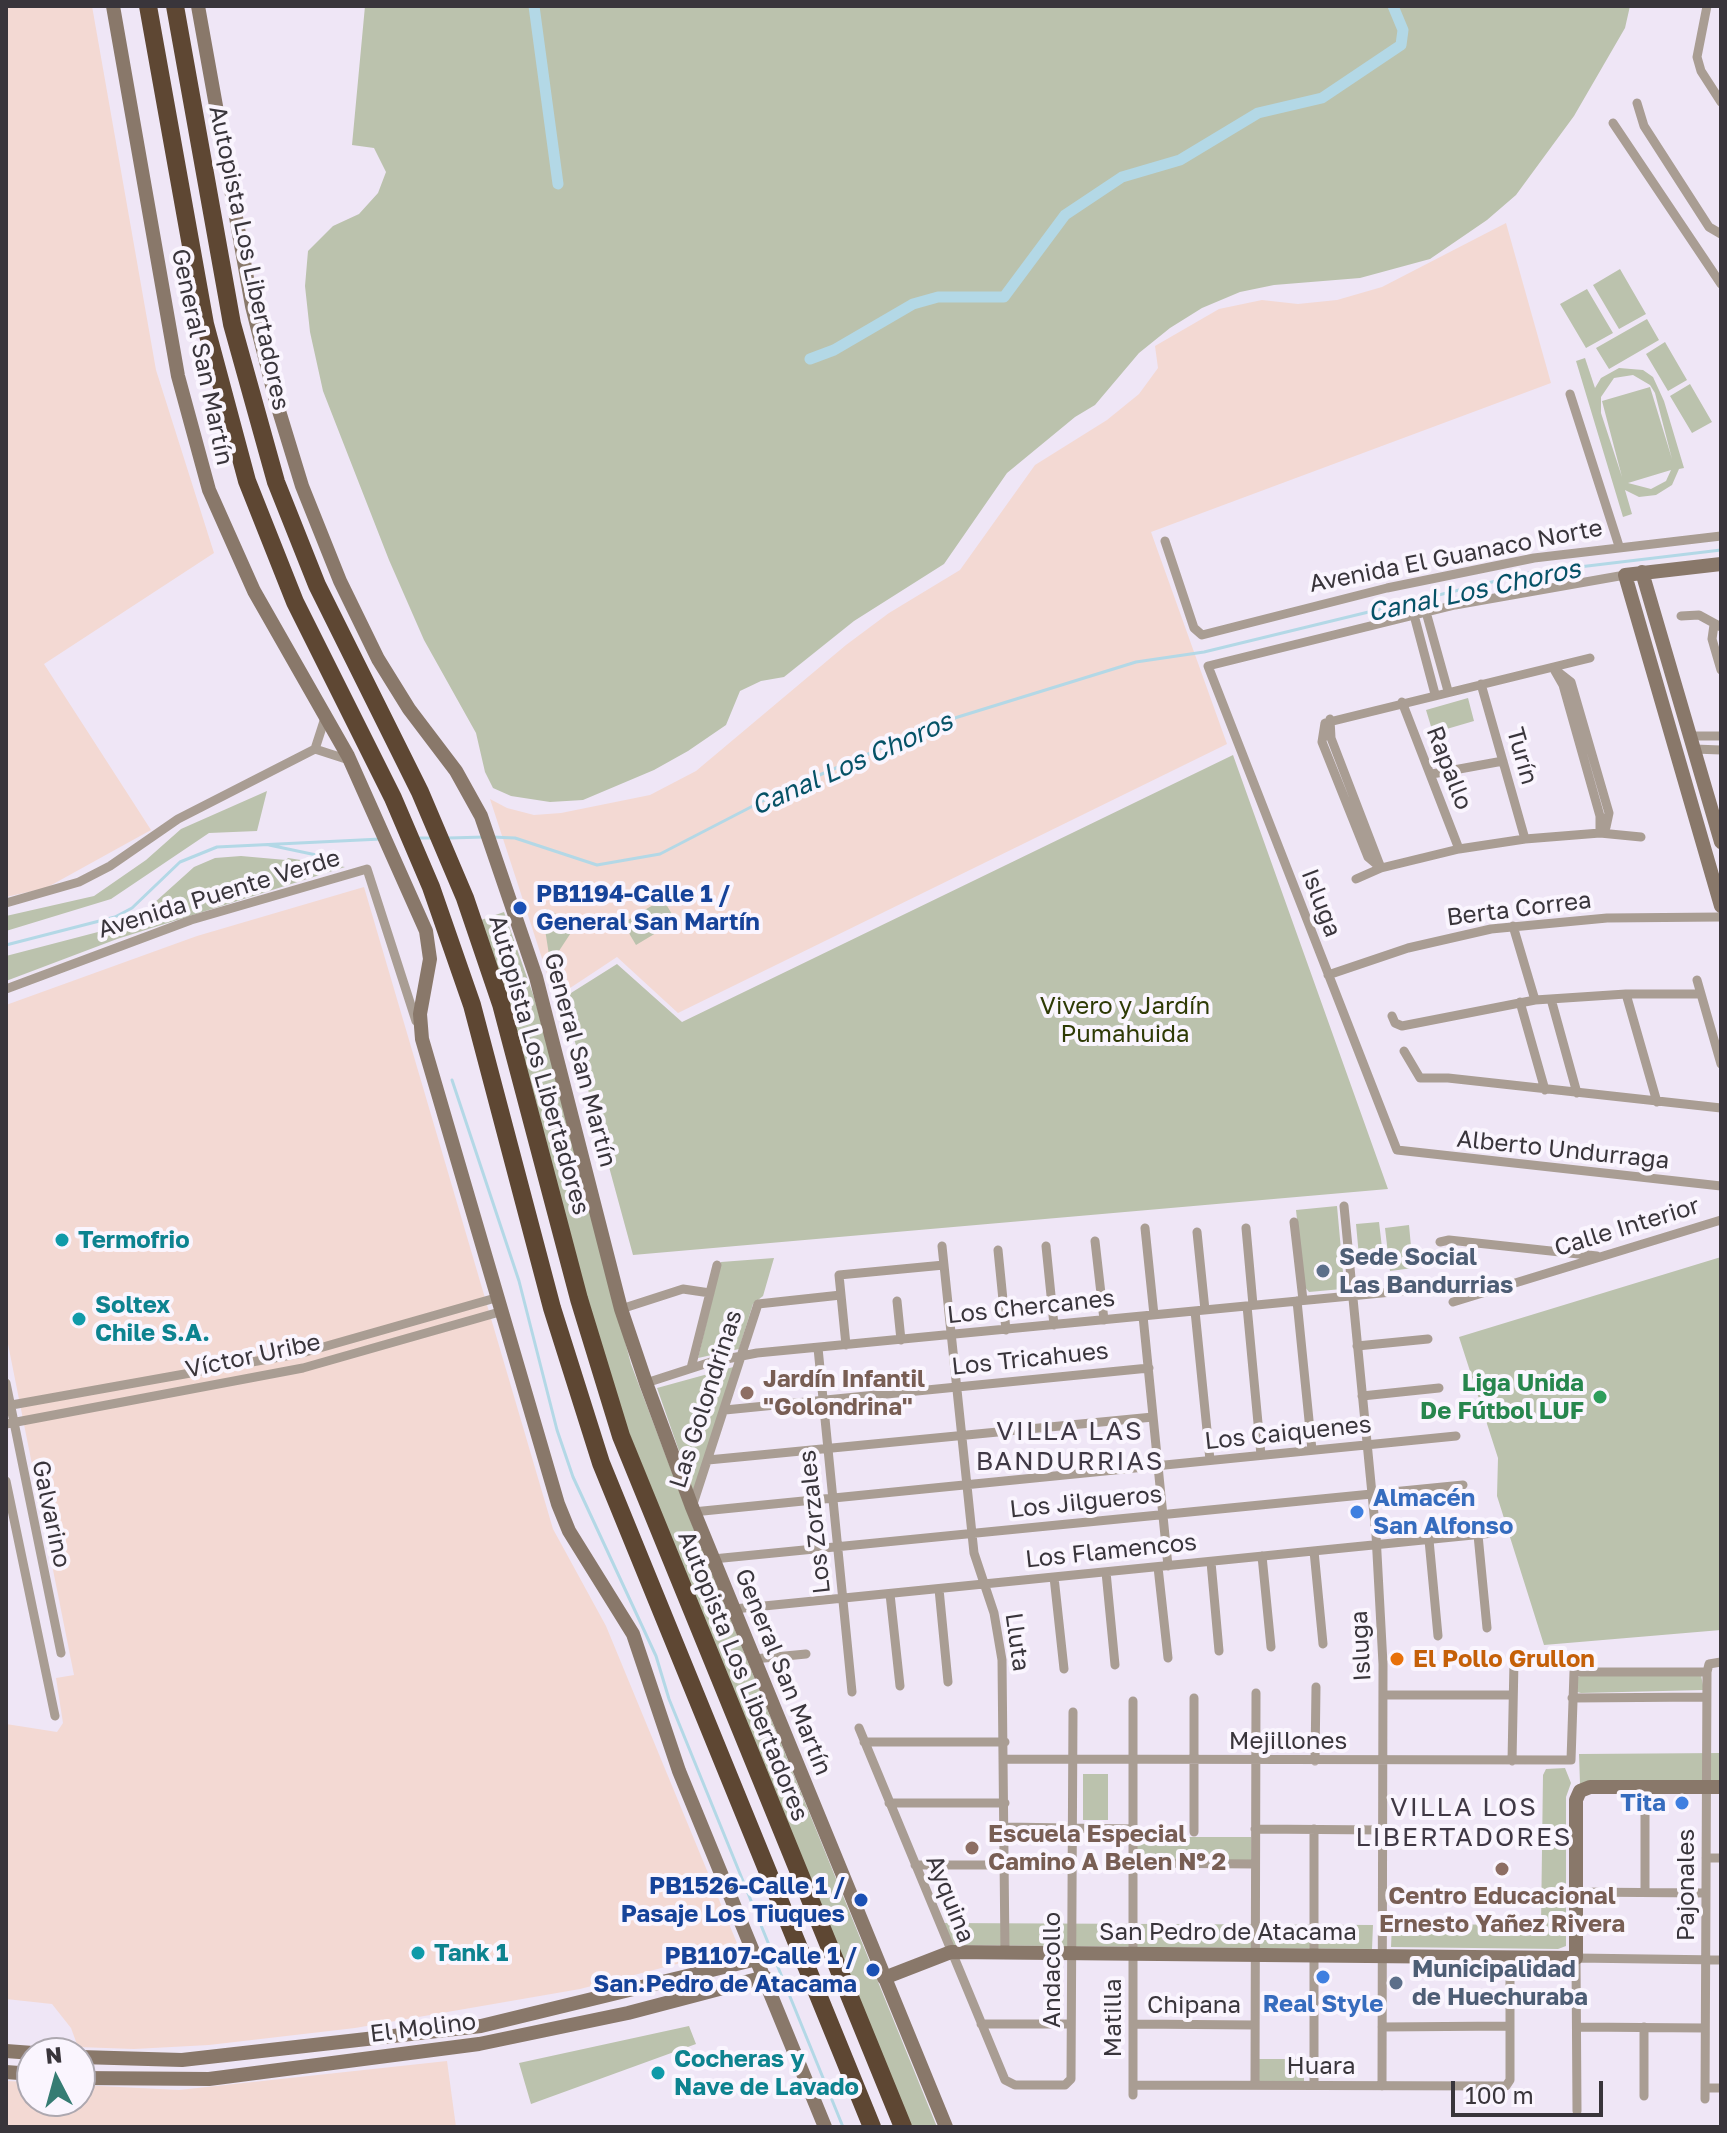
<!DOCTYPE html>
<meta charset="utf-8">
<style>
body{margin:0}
#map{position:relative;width:1727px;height:2133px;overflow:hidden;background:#efe6f6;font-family:"Golos Text",sans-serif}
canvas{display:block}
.frame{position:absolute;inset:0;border:8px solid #39353b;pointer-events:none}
.north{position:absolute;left:16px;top:2037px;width:80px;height:80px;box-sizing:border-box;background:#faf5fe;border:2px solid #ada8b0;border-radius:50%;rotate:354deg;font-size:22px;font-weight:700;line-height:32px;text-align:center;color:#39353b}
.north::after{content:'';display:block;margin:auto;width:28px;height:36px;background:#357c73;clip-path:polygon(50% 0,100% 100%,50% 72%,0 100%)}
.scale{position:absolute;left:1451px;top:2081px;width:152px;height:36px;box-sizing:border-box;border:4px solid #39353b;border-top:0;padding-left:10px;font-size:24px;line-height:28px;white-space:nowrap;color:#39353b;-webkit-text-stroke:6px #faf5fe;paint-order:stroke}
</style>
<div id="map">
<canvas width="1727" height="2133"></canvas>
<div class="frame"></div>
<div class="north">N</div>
<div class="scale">100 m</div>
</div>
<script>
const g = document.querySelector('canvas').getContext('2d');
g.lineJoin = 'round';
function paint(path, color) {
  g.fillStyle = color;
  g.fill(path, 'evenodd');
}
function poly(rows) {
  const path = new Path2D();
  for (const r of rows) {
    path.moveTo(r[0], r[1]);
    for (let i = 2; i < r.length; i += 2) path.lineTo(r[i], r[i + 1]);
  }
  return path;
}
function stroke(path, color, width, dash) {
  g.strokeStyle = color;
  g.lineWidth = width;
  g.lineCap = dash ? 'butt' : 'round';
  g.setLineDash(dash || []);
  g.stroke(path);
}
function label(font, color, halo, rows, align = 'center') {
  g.font = font + ' "Golos Text",sans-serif';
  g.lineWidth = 8;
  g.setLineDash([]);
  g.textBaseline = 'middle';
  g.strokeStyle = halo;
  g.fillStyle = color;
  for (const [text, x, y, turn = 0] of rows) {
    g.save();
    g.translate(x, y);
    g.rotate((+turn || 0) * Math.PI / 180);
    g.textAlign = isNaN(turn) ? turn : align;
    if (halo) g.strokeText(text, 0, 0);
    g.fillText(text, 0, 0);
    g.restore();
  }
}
const industrial = poly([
 [6,6,92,6,156,370,214,553,44,664,151,830,46,888,6,897],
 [1506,223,1551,383,1151,532,1227,744,678,1013,617,957,555,998,490,799,507,808,534,815,561,813,650,795,696,771,846,645,889,613,960,570,1035,465,1107,420,1139,394,1158,368,1155,346,1219,309,1262,300,1298,304,1337,300,1382,287],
 [364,887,553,1529,606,1626,739,1948,580,1989,355,2028,209,2045,134,2049,78,2047,71,2028,52,2004,6,1999,6,1724,57,1732,63,1723,56,1678,74,1675,6,1334,6,1005,197,936],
 [447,2061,456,2127,6,2127,6,2081,32,2082,32,2101,80,2101,80,2085,179,2090]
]);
const green = poly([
 [365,6,1630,6,1625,28,1574,116,1516,195,1487,220,1430,259,1360,278,1274,285,1240,292,1202,308,1170,328,1139,353,1095,405,1075,417,1007,473,944,564,854,621,784,677,761,681,740,691,726,725,688,751,654,770,583,800,550,802,511,796,493,788,485,772,476,733,424,640,389,560,323,391,310,332,305,286,308,251,333,226,359,214,378,193,386,172,374,148,352,145],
 [1620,269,1646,314,1619,329,1593,285],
 [1587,289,1613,333,1586,348,1560,304],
 [1647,319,1659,340,1609,369,1596,348],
 [1665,342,1687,380,1668,391,1646,354],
 [1585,358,1595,388,1601,378,1619,368,1643,370,1653,377,1664,401,1684,468,1679,469,1672,485,1656,495,1639,497,1625,490,1632,514,1623,517,1576,361],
 [1633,375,1650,385,1655,393,1672,459,1650,387,1602,401,1622,477,1601,413,1601,397,1614,378],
 [1671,470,1666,481,1651,489,1628,483],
 [1690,384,1712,422,1692,433,1670,396],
 [1468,698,1474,721,1433,733,1426,710],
 [1233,755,1388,1189,633,1255,563,998,617,964,682,1022],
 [267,791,257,831,209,833,111,899,6,931,6,916,94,896,146,860,181,829],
 [241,856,286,860,288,858,345,867,117,939,6,981,6,956,121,926,144,912,194,867,215,858],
 [663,899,676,921,636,945,623,923],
 [547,909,576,925,555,957,549,955,542,910],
 [504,912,535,1000,631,1364,689,1517,937,2127,910,2127,614,1396,481,920],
 [1337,1206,1344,1283,1342,1289,1309,1292,1304,1286,1296,1210],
 [1379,1222,1384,1265,1360,1267,1356,1224],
 [1409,1225,1413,1268,1390,1271,1385,1228],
 [1721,1257,1721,1630,1544,1645,1497,1496,1498,1458,1459,1337],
 [774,1258,763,1296,753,1304,739,1349,698,1358,721,1262],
 [737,1366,693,1491,657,1388],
 [1585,1674,1701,1675,1704,1690,1581,1693,1577,1692,1578,1677],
 [1721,1753,1721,1783,1580,1784,1579,1754],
 [1565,1768,1571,1783,1566,1797,1566,1946,1558,1949,1391,1947,1392,1924,1541,1925,1543,1775,1546,1769],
 [1083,1774,1108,1774,1108,1820,1083,1820],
 [1137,1837,1251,1837,1251,1863,1137,1862],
 [943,1923,1373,1925,1372,1949,952,1945],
 [689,2026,696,2044,531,2104,519,2063],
 [1259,2059,1304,2059,1304,2081,1259,2081]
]);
const stream = poly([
 [492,837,515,838,597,865,660,854,780,792,945,721,1136,662,1204,652,1529,573,1721,550],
 [417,838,433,838],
 [449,838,485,837],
 [269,845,340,860],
 [6,945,115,917,132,908,180,862,217,847,381,839],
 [452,1080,519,1281,557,1430,573,1477,656,1656,669,1699,843,2127]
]);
const canal = poly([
 [534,6,558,184],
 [810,359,834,350,913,304,938,297,1004,297,1065,215,1122,177,1180,160,1258,113,1322,98,1401,45,1403,30,1393,6]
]);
const street = poly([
 [1707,6,1697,57,1701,71,1721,102],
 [1637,103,1644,126,1709,227,1721,234],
 [1613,123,1721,284],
 [1570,394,1619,546],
 [1165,541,1194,628,1202,635,1387,588,1534,558,1721,536],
 [1625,575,1455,605,1208,666,1397,1150,1721,1186],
 [1426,612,1448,691],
 [1414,615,1435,694],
 [1681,616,1699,615,1721,627],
 [1714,625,1712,639,1721,670],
 [1553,668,1571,682,1609,813,1606,827,1600,833],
 [1555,671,1563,685,1600,816,1600,833],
 [1481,684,1525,839],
 [1402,702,1459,849],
 [1330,719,1331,738,1381,868],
 [1690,736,1721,736],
 [315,749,349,760],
 [1694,749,1721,750],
 [1432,774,1503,761],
 [1381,868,1368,857,1322,742,1325,723,1590,658],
 [1356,879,1381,868,1459,849,1525,839,1600,833,1641,837],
 [6,903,79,882,110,866,178,819,315,749,325,718],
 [1513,926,1535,1000],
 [1328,975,1408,948,1491,929,1607,918,1721,917],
 [1697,980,1721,1064],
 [6,989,191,920,367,869,416,1021],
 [1626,994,1657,1102],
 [1551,999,1577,1093],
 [1520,1002,1545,1090],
 [1392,1016,1395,1023,1402,1026,1535,1000,1626,994,1701,994],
 [1404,1051,1420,1078,1448,1078,1721,1108],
 [1344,1206,1376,1535,1383,1664,1382,2086],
 [1294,1222,1303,1300],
 [1145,1228,1154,1315],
 [1246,1228,1253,1305],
 [1197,1232,1205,1310],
 [1095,1241,1104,1320],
 [1440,1242,1449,1240,1597,1256],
 [942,1246,974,1553,994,1613,1002,1660,1005,1953],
 [1046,1246,1054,1325],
 [998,1250,1006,1330],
 [897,1301,901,1340],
 [1297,1301,1312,1450],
 [1453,1302,1721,1220],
 [1247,1306,1261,1455],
 [621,1309,683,1289,710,1293],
 [1195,1311,1210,1460],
 [1143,1316,1168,1566],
 [846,1345,839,1275,944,1265],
 [1357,1346,1428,1339],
 [818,1348,852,1692],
 [691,1368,717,1265],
 [6,1383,61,1653],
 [646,1383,711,1362,757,1353,1423,1289],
 [1362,1396,1439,1388],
 [6,1406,302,1353,499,1297],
 [725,1410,1149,1368],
 [6,1424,303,1368,503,1311],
 [708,1460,1153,1417],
 [6,1481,55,1716],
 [692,1507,758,1304,841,1295],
 [693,1512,1456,1436],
 [1478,1535,1487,1628],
 [1429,1540,1438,1636],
 [1314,1551,1323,1644],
 [1262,1556,1271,1647],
 [713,1559,1463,1485],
 [1211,1562,1219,1651],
 [1158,1567,1168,1658],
 [1106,1572,1115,1665],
 [1054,1577,1064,1669],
 [939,1589,948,1682],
 [890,1594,900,1686],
 [734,1609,1493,1533],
 [754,1659,806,1654],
 [1383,1695,1513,1695],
 [1572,1698,1706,1697],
 [859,1728,1005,2080,1015,2085,1065,2085,1071,2079,1073,1712],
 [864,1742,1005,1742],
 [1005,1759,1571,1760,1574,1672,1707,1672],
 [1315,1761,1316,1687],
 [1512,1761,1514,1661],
 [889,1803,1005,1803],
 [1005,1827,1133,1829],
 [1255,1829,1383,1830],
 [1194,1832,1194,1698],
 [1706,1858,1721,1858],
 [1133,1863,1255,1864],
 [915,1865,1005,1865],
 [1575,1892,1706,1893],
 [1645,1892,1645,1787],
 [981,2024,1071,2024],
 [1133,2024,1255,2025],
 [1382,2027,1510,2026],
 [1577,2027,1705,2028],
 [1133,2085,1506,2086,1510,2080,1510,1957],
 [1255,2085,1256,1693],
 [1314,2085,1314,1829],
 [1705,2088,1721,2088],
 [1133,2095,1133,1701],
 [1644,2096,1644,2027],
 [1705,2099,1707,1672,1709,1664,1721,1662],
 [1577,2111,1576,1958,1721,1960]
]);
const secondary = poly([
 [113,6,178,376,209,490,254,591,348,756,426,931,430,959,420,1014,422,1039,558,1504,569,1531,633,1634,679,1771,825,2127],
 [198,6,252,306,276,401,302,486,340,581,378,659,409,709,456,771,481,816,536,977,621,1309,646,1383,692,1507,946,2127],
 [1721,564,1625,575,1721,906],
 [1642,572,1721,842],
 [884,1978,951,1952,1576,1958,1576,1800,1580,1791,1590,1787,1721,1787],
 [6,2051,33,2053],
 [80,2057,182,2060,481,2026,757,1959],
 [6,2072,32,2074],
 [80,2078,209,2079,479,2044,628,2013,765,1977]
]);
const highway = poly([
 [148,6,205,324,247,481,295,602,393,798,431,887,472,1005,552,1308,601,1463,872,2127],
 [175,6,232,324,276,482,317,585,420,792,465,898,501,1004,579,1299,621,1436,903,2127]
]);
const markers = [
 [520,908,8,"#1a4fb4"],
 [62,1240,8,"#0f9aa8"],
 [1323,1271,8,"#5c6f8a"],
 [79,1319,8,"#0f9aa8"],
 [747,1393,8,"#8d6e63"],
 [1600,1397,8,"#2e9e5b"],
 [1357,1512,8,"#3f7fe0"],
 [1397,1659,8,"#e8710a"],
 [1682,1803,8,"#3f7fe0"],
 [972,1848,8,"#8d6e63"],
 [1502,1869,8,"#8d6e63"],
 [861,1900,8,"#1a4fb4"],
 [418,1953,8,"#0f9aa8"],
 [873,1970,8,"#1a4fb4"],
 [1323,1977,8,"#3f7fe0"],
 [1396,1983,8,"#5c6f8a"],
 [658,2073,8,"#0f9aa8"]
];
const streetNames = [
 ["Autopista Los Libertadores",249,258,78],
 ["General San Martín",202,357,78],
 ["Avenida El Guanaco Norte",1456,556,-11],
 ["Turín",1522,756,74],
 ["Rapallo",1449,768,69],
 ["Avenida Puente Verde",219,894,-17],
 ["Isluga",1321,903,69],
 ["Berta Correa",1519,909,-7],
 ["General San Martín",580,1060,75],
 ["Autopista Los Libertadores",539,1065,74],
 ["Alberto Undurraga",1563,1150,6],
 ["Calle Interior",1627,1227,-17],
 ["Los Chercanes",1031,1307,-6],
 ["Víctor Uribe",253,1356,-12],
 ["Los Tricahues",1030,1359,-6],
 ["Las Golondrinas",706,1399,-72],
 ["Los Caiquenes",1288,1433,-6],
 ["Los Jilgueros",1086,1502,-6],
 ["Galvarino",51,1514,78],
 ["Los Zorzales",815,1522,-96],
 ["Los Flamencos",1111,1551,-6],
 ["Lluta",1017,1642,82],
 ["Isluga",1361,1646,-93],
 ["General San Martín",783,1672,68],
 ["Autopista Los Libertadores",743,1676,68],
 ["Mejillones",1288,1741],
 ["Pajonales",1686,1885,-90],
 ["Ayquina",950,1899,68],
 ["San Pedro de Atacama",1228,1932],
 ["Andacollo",1052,1970,-90],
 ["Chipana",1194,2005],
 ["Matilla",1113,2018,-90],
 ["El Molino",423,2028,-7],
 ["Huara",1321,2066]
];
const transitNames = [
 ["PB1194-Calle 1 /",536,894,"left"],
 ["General San Martín",536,922,"left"],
 ["PB1526-Calle 1 /",845,1886],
 ["Pasaje Los Tiuques",845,1914],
 ["PB1107-Calle 1 /",857,1956],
 ["San.Pedro de Atacama",857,1984]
];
const parkNames = [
 ["Vivero y Jardín",1125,1006],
 ["Pumahuida",1125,1034]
];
const cultureNames = [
 ["Termofrio",78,1240],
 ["Soltex",95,1305],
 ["Chile S.A.",95,1333],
 ["Tank 1",434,1953],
 ["Cocheras y",674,2059],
 ["Nave de Lavado",674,2087]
];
const serviceNames = [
 ["Sede Social",1339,1257],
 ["Las Bandurrias",1339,1285],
 ["Municipalidad",1412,1969],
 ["de Huechuraba",1412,1997]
];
const educationNames = [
 ["Jardín Infantil",763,1379],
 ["\"Golondrina\"",763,1407],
 ["Escuela Especial",988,1834],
 ["Camino A Belen Nº 2",988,1862],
 ["Centro Educacional",1502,1896,"center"],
 ["Ernesto Yañez Rivera",1502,1924,"center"]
];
const leisureNames = [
 ["Liga Unida",1584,1383],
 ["De Fútbol LUF",1584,1411]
];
const shopNames = [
 ["Almacén",1373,1498],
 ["San Alfonso",1373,1526],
 ["Tita",1666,1803,"right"],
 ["Real Style",1323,2004,"center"]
];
const foodNames = [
 ["El Pollo Grullon",1413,1659]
];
const waterNames = [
 ["Canal Los Choros",1474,591,-12],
 ["Canal Los Choros",852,764,-24]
];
const neighbourhoodNames = [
 ["VILLA LAS",1070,1432],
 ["BANDURRIAS",1070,1462],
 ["VILLA LOS",1464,1808],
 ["LIBERTADORES",1464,1838]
];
paint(industrial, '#f3d9d3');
paint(green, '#bbc2ad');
stroke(stream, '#b3d8e6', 3);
stroke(canal, '#b3d8e6', 11);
stroke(street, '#a99d93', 9);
stroke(secondary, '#89786a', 14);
stroke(highway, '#5e4733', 18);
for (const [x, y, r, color] of markers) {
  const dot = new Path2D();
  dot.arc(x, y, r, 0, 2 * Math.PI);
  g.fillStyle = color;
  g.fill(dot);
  stroke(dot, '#faf5fe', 3);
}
label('24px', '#39353b', '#faf5fe', streetNames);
label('bold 24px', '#164399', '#faf5fe', transitNames, 'right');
label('24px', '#2e3a05', '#faf5fe', parkNames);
label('bold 24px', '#0d838f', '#faf5fe', cultureNames, 'left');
label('bold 24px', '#4e5e75', '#faf5fe', serviceNames, 'left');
label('bold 24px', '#785e54', '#faf5fe', educationNames, 'left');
label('bold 24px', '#27864d', '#faf5fe', leisureNames, 'right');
label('bold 24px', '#366cbe', '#faf5fe', shopNames, 'left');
label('bold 24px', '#c56008', '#faf5fe', foodNames, 'left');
label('italic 26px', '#065267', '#faf5fe', waterNames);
g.letterSpacing = '2px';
label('26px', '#403945', '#faf5fe', neighbourhoodNames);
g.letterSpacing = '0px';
</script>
